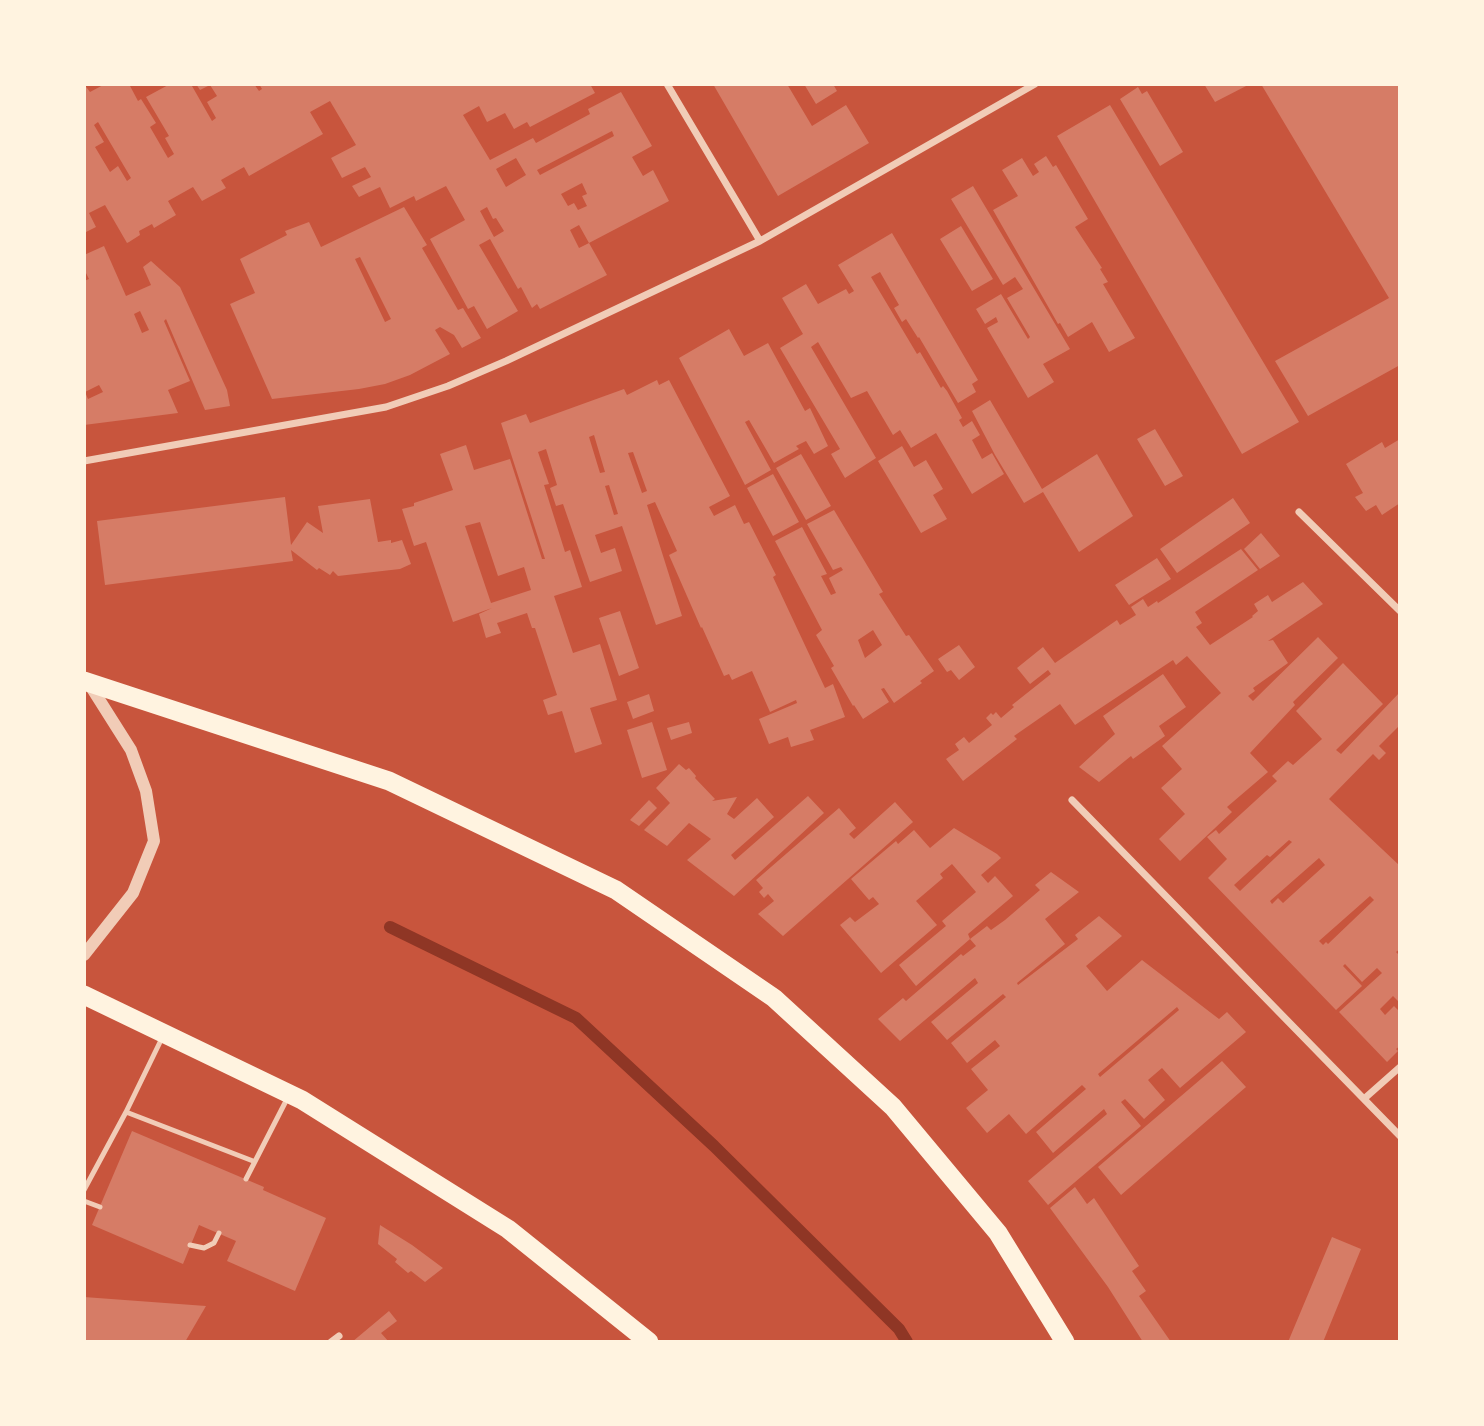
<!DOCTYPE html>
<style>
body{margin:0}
#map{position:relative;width:1484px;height:1426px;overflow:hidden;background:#c8553d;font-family:"Asap Condensed",sans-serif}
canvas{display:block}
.frame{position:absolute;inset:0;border:86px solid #fff3e0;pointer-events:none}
</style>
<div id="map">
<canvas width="1484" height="1426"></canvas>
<div class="frame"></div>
</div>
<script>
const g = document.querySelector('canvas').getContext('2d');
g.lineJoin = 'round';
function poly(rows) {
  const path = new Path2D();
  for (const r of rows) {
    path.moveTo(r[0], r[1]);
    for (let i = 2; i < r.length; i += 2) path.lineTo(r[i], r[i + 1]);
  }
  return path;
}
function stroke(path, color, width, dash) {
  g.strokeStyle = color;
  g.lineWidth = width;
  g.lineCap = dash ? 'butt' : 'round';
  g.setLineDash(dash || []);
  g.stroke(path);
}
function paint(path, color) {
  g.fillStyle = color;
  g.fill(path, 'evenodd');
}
const stream = poly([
 [390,927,576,1018,714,1146,899,1329,907,1342]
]);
const building = poly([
 [84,84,90,92,105,84,129,84,138,101,141,99,156,123,150,127,168,158,174,154,165,138,169,136,146,97,170,84,196,84,192,86,212,121,216,118,207,102,217,96,210,85,200,90,196,84,254,84,259,91,262,89,259,84,315,84,316,86,320,84,590,84,595,93,530,127,527,122,514,129,505,113,487,122,479,106,463,115,490,160,533,138,536,143,590,114,588,109,621,92,652,146,632,157,643,176,653,170,669,201,589,243,579,225,570,230,579,248,589,243,607,275,540,309,537,304,532,308,521,287,518,289,490,239,479,245,518,311,487,329,474,306,468,309,430,239,465,220,446,186,416,201,414,196,390,208,380,187,359,197,352,186,371,177,365,167,342,178,331,158,356,145,330,101,310,112,323,134,249,176,244,167,221,180,226,188,202,201,193,187,168,201,176,215,154,228,152,224,139,231,140,235,129,242,127,243,105,205,89,213,96,227,84,233],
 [98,122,131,178,127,181,118,166,110,172,95,147,104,142,94,125],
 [612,131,614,136,540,175,537,170],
 [516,158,526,175,506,187,496,169],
 [582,183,587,194,582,196,587,206,578,210,574,203,568,206,561,194],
 [487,207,493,219,496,218,504,231,494,237,480,211],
 [713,84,787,84,812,126,846,105,869,143,778,196],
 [804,84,833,84,837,91,816,104],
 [1204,84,1250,84,1215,102],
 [1261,84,1400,84,1400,365,1308,416,1275,361,1389,298],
 [1138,87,1142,94,1147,91,1183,152,1160,166,1120,99],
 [1110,105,1299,422,1242,454,1057,136],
 [1046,156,1053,167,1056,165,1088,219,1075,227,1102,268,1100,269,1108,282,1103,284,1135,338,1109,352,1092,322,1068,337,1060,323,1058,324,993,210,1018,196,1002,170,1022,158,1033,176,1039,172,1034,164],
 [973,186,1070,349,1043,364,1054,382,1028,398,987,328,998,322,996,317,985,324,976,309,1001,294,1028,339,1030,337,1007,298,1023,289,1015,277,1003,285,951,199],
 [404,207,427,245,422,248,458,310,463,308,481,338,462,348,454,335,440,327,435,330,450,354,410,375,385,384,359,389,272,399,230,304,255,293,240,259,287,235,285,231,309,222,321,247],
 [360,257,391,319,385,322,355,259],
 [961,226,993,279,972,291,940,239],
 [892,233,978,380,972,384,976,392,958,403,919,337,918,338,906,319,902,322,894,308,899,305,880,272,871,277,917,354,920,352,941,388,943,386,947,391,962,418,959,420,963,427,972,421,980,435,972,440,982,459,992,453,1004,474,972,494,936,433,911,448,900,430,893,435,867,391,851,398,818,342,811,347,876,458,845,478,831,454,840,449,780,348,803,334,782,298,806,284,818,304,846,289,849,294,854,291,838,265],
 [104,246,126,296,151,285,143,267,151,261,180,287,227,390,230,406,205,410,166,319,164,321,190,381,168,390,178,413,84,425,84,281,89,279,84,269,84,255],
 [140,311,149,330,142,333,134,314],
 [99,385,103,392,88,399,85,392],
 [729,329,744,356,768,343,805,411,810,408,828,446,814,454,806,441,796,446,799,449,774,463,749,420,745,422,771,470,745,485,679,358],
 [657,380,659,385,669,380,730,496,709,507,714,516,735,505,744,524,749,522,776,575,773,577,825,688,833,684,845,717,810,730,814,740,791,747,788,737,769,744,759,719,797,703,796,700,770,712,752,671,732,680,729,674,724,676,702,627,701,628,669,555,677,551,655,502,647,505,682,616,656,625,622,526,595,535,601,553,615,548,622,571,590,582,563,504,556,506,550,488,557,485,546,449,538,452,549,484,544,485,565,552,570,550,582,587,554,596,573,653,600,644,617,700,590,708,602,744,575,753,562,711,548,715,543,700,557,695,535,628,532,628,527,613,497,623,501,633,486,638,479,614,492,608,453,622,426,542,414,546,402,509,414,506,414,503,453,490,440,454,466,445,474,470,510,459,542,559,545,559,501,423,526,414,530,423,624,389,627,395],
 [594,435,605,472,600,473,589,437],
 [633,452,647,491,642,493,628,453],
 [609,485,618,514,614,515,605,486],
 [480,522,498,576,524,567,531,590,491,603,465,526],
 [990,400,1042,489,1097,454,1133,516,1079,552,1043,492,1024,503,995,455,972,411],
 [1155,429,1183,476,1165,486,1137,439],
 [1400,439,1400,503,1382,515,1376,505,1366,511,1355,497,1363,493,1346,464,1382,442,1385,448],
 [902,446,914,467,926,460,943,489,933,495,947,519,921,533,878,461],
 [801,454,831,506,806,520,776,468],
 [773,474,799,522,773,536,747,488],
 [285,497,291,545,307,522,323,533,318,506,370,499,378,542,391,540,391,543,402,540,411,564,400,569,338,576,333,571,330,575,319,568,317,570,291,550,293,561,105,585,97,521],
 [1233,498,1250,523,1177,573,1160,549],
 [834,510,883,592,879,594,906,636,909,635,934,671,920,681,922,683,894,703,884,688,881,689,889,702,863,719,854,705,853,706,831,668,834,666,816,635,822,630,775,541,802,527,827,574,821,576,831,595,836,593,829,578,843,570,841,567,833,570,807,524],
 [873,630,882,645,865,658,858,640],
 [1261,533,1280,556,1260,569,1244,549],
 [1241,549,1258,570,1195,612,1202,623,1196,627,1210,645,1253,617,1252,616,1258,611,1254,604,1268,595,1272,602,1303,582,1323,604,1268,641,1273,640,1288,663,1253,688,1255,691,1248,696,1253,701,1318,637,1338,658,1293,702,1295,705,1250,753,1268,772,1227,807,1232,812,1180,861,1159,839,1185,814,1161,788,1182,769,1162,746,1221,693,1187,656,1176,665,1173,660,1075,725,1060,704,1014,736,1017,739,963,781,946,759,959,750,955,744,964,737,969,743,992,725,986,718,991,713,993,715,996,712,1001,718,1014,707,1012,705,1051,674,1048,670,1030,684,1017,668,1043,647,1055,663,1117,620,1120,625,1136,615,1131,607,1143,599,1148,607,1157,601,1158,603],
 [1157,558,1171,579,1129,605,1115,585],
 [620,611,639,668,619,676,599,618],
 [959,645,975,667,959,680,951,670,947,672,938,659],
 [1343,663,1383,704,1336,750,1341,754,1400,692,1400,725,1379,746,1386,753,1379,760,1373,754,1329,799,1400,866,1400,949,1396,952,1400,956,1400,999,1398,1001,1393,996,1380,1009,1385,1015,1394,1006,1400,1012,1400,1046,1396,1049,1398,1051,1387,1062,1339,1012,1382,973,1377,968,1362,982,1345,964,1343,966,1362,986,1336,1010,1208,878,1227,859,1207,837,1216,830,1219,834,1277,781,1272,776,1288,761,1293,765,1322,739,1296,711],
 [1289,840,1292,842,1240,891,1234,885,1267,855,1270,857],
 [1319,858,1325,865,1283,903,1278,898,1272,904,1270,901],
 [1370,896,1374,900,1328,944,1326,942,1323,945,1319,941],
 [1163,674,1186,707,1159,726,1165,736,1133,759,1131,756,1099,782,1079,767,1115,734,1103,716],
 [649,694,654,711,633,719,627,702],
 [652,722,667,770,642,778,627,730],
 [689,722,692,733,671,740,667,728],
 [679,764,686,770,689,768,696,776,695,778,715,799,712,801,737,797,727,814,734,819,757,798,774,817,731,855,735,860,808,796,824,813,734,896,687,860,711,839,689,823,667,846,644,830,670,803,656,788],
 [649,800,657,808,639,826,630,820],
 [895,802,913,822,783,936,758,914,774,901,768,894,764,898,759,892,763,888,756,880,839,808,856,828,849,834,854,839],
 [954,828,997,854,1001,858,981,875,988,883,995,876,1013,896,968,934,970,939,987,926,991,930,1005,920,1040,890,1035,885,1051,872,1079,892,1045,919,1065,944,1017,983,1018,985,1078,939,1075,935,1099,916,1122,936,1086,966,1107,991,1142,960,1219,1019,1227,1012,1246,1032,1180,1088,1162,1068,1148,1080,1165,1100,1144,1119,1125,1099,1121,1102,1141,1126,1048,1205,1028,1181,1107,1114,1104,1109,1053,1153,1036,1132,1086,1089,1082,1085,1026,1134,1009,1114,987,1133,966,1108,988,1090,971,1069,1000,1046,995,1040,967,1063,951,1043,1006,997,1003,994,947,1040,931,1022,978,983,975,978,900,1041,878,1019,903,998,906,1001,961,954,963,956,976,946,970,939,916,986,899,965,946,926,942,921,976,892,952,864,940,874,943,878,916,901,937,925,881,973,840,925,850,917,855,922,879,904,873,897,869,900,851,879,896,841,898,844,914,830,930,848],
 [1177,1007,1179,1010,1100,1077,1098,1074],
 [1222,1061,1246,1087,1121,1195,1098,1167],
 [132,1131,264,1187,263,1190,326,1218,295,1291,227,1261,236,1241,199,1225,183,1264,92,1225],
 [1075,1187,1087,1204,1094,1198,1139,1266,1132,1271,1146,1291,1139,1296,1171,1342,1143,1342,1108,1287,1050,1208],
 [380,1225,412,1245,443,1268,425,1282,411,1271,408,1273,395,1262,397,1259,378,1244],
 [1332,1237,1361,1249,1323,1342,1288,1342],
 [84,1297,206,1306,185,1342,84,1342],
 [389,1311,397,1321,381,1333,389,1342,352,1342]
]);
const service = poly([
 [163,1036,126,1112,253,1161],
 [246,1179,288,1097],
 [84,1190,126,1112],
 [84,1201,100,1207],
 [190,1245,204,1248,214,1243,219,1233]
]);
const minor = poly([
 [667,84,760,241],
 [84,461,386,407,448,386,506,361,760,241,1035,84],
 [1299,512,1400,611],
 [1072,800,1400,1136],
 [1365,1098,1400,1067],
 [331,1342,339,1336]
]);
const tertiary = poly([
 [84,955,133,893,154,841,146,791,131,750,88,682]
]);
const trunk = poly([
 [84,681,389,781,616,890,774,998,893,1107,998,1233,1065,1342],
 [84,995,302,1100,508,1229,649,1342]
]);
stroke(stream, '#8f3625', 12);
paint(building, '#d67c66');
stroke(service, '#f1ccb7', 5);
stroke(minor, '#f1ccb7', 7);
stroke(tertiary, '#f1ccb7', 12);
stroke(trunk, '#fff3e0', 19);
</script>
